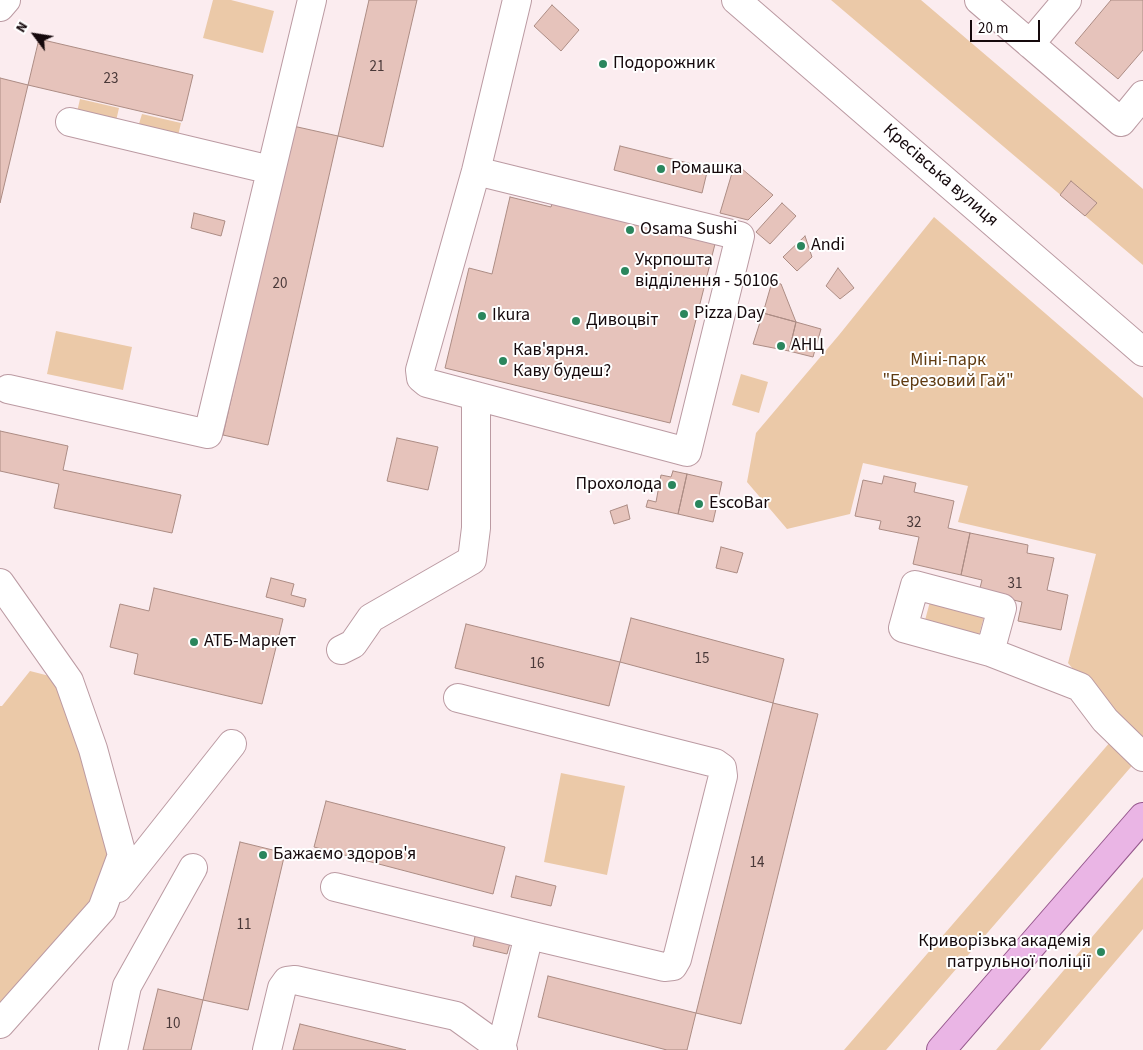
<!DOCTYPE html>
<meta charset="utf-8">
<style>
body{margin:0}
#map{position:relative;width:1143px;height:1050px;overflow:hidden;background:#fbecef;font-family:"Source Sans 3",sans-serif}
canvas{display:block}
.north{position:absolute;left:10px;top:10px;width:50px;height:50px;-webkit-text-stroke:4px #fff;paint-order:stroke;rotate:301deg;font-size:14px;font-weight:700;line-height:20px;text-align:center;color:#15090c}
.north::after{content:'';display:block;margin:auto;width:18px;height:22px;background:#15090c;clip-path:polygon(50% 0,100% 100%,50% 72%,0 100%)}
.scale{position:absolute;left:970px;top:20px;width:70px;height:22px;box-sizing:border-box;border:2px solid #15090c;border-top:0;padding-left:6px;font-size:15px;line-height:18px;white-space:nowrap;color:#15090c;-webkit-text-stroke:4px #fff;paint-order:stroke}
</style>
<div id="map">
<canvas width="1143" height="1050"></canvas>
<div class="north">N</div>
<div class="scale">20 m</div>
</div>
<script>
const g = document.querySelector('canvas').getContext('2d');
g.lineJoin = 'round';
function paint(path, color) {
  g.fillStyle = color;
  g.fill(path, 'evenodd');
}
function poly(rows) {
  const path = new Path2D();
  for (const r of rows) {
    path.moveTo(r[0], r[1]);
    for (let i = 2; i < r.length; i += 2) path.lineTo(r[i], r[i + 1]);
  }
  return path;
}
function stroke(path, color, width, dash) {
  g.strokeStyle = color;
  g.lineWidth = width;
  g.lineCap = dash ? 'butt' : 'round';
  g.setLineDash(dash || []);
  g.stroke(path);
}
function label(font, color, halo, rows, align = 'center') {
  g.font = font + ' "Source Sans 3",sans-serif';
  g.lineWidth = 4;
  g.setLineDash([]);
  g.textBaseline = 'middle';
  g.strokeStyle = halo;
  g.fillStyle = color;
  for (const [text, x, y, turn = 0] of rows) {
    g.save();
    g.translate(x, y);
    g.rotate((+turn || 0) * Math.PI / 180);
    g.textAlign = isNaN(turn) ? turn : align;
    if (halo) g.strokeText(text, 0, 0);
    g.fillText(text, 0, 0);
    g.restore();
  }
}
const green = poly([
 [213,0,231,0,274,11,263,53,203,38],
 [831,0,921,0,1143,189,1143,265],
 [80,99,119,108,116,121,77,112],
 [142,114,181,123,178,136,138,127],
 [934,217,1143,398,1143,753,886,1050,844,1050,1124,726,1107,710,1068,663,1096,554,958,522,968,486,863,463,850,514,787,529,747,482,756,433,839,335],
 [56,331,132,347,123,390,47,374],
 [741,374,768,382,759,413,732,405],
 [931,598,985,613,978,639,924,624],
 [30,671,69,681,122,855,102,909,0,1024,0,706,2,706],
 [561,773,625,786,607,875,544,862],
 [1143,877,1143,929,1040,1050,996,1050]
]);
const building = poly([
 [369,0,417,0,383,147,338,136,369,0],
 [1111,0,1143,0,1143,50,1118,79,1075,43,1111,0],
 [552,5,579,30,561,51,534,26,552,5],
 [39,39,193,75,182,121,28,85,39,39],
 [0,78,28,85,0,203,0,78],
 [293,126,338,136,268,445,223,435,293,126],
 [620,146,708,168,702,193,614,170,620,146],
 [735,163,773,195,748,220,720,213,735,163],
 [1071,181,1097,203,1085,216,1060,195,1071,181],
 [510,197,551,207,553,200,716,240,670,423,445,368,469,268,492,274,510,197],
 [782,203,796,216,770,244,756,232,782,203],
 [194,213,225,221,221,236,191,228,194,213],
 [805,236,812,257,797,271,783,257,805,236],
 [838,268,854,288,840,299,826,286,838,268],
 [772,282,781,284,796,322,763,313,772,282],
 [763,313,796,322,789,351,753,344,763,313],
 [796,322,821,329,813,357,789,351,796,322],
 [0,431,68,446,63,470,181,495,172,533,54,508,59,484,0,471,0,431],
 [397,438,438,447,428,490,387,481,397,438],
 [673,471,687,474,678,514,646,507,648,500,656,502,661,475,671,477,673,471],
 [687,474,722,482,713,522,678,514,687,474],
 [884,476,916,483,914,492,954,501,948,528,970,533,961,575,913,564,919,537,879,529,881,521,855,516,863,480,882,484,884,476],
 [627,505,630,519,614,524,610,511,627,505],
 [970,533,1028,545,1027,553,1054,558,1047,590,1068,595,1061,630,1018,621,1022,602,979,592,982,580,961,575,970,533],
 [721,547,743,553,737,573,716,568,721,547],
 [271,578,294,584,291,595,306,599,304,607,266,597,271,578],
 [154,588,283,619,262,704,134,674,138,654,110,647,120,604,149,611,154,588],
 [631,618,784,659,773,703,620,662,631,618],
 [466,624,620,662,609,706,455,668,466,624],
 [773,703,818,714,741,1024,696,1013,773,703],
 [326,801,505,847,493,894,314,847,326,801],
 [240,842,285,853,248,1010,203,1000,240,842],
 [516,876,556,886,551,906,511,897,516,876],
 [477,927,512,936,507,954,473,946,477,927],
 [548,976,696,1013,687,1050,667,1050,538,1017,548,976],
 [158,989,203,1000,191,1050,143,1050,158,989],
 [300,1024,406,1050,293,1050,300,1024]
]);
const minor = poly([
 [736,0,1143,352],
 [979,0,1121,122,1143,95],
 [0,7,6,0],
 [1030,44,1067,0],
 [70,122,271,170],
 [476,171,740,236,687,452,427,383,421,378,420,370,476,171,517,0],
 [8,389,208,434,312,0],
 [0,583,69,681,93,749,122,855,102,909,0,1024],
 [341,650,353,644,371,618,472,560,476,528,476,396],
 [990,652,1002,608,915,585,903,628,990,652,1080,687,1105,720,1143,757],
 [458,698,715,763,722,768,723,776,677,959,673,966,664,967,529,935,501,1048],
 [335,887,529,935],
 [118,888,232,744],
 [113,1050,127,986,193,868],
 [267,1050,282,988,287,981,295,980,456,1016,503,1050]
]);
const major = poly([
 [941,1050,1143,817]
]);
const markers = [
 [603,64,5,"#2a865d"],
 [661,169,5,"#2a865d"],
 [630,230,5,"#2a865d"],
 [801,246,5,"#2a865d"],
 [625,271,5,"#2a865d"],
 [684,314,5,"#2a865d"],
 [482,316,5,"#2a865d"],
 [576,321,5,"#2a865d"],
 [781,346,5,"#2a865d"],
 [503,361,5,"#2a865d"],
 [672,485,5,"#2a865d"],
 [699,504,5,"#2a865d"],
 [194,642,5,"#2a865d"],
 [263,855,5,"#2a865d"],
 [1101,952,5,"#2a865d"]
];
const numberNames = [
 ["21",377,68],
 ["23",111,80],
 ["20",280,285],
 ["32",914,524],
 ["31",1015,585],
 ["15",702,660],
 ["16",537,665],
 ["14",757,864],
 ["11",244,926],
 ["10",173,1025]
];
const poiNames = [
 ["Подорожник",613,64],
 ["Ромашка",671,169],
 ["Osama Sushi",640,230],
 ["Andi",811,246],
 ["Укрпошта",635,261],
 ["відділення - 50106",635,282],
 ["Pizza Day",694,314],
 ["Ikura",492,316],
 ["Дивоцвіт",586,321],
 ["АНЦ",791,346],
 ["Кав'ярня.",513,351],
 ["Каву будеш?",513,372],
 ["Прохолода",662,485,"right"],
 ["EscoBar",709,504],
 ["АТБ-Маркет",204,642],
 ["Бажаємо здоров'я",273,855],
 ["Криворізька академія",1091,942,"right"],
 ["патрульної поліції",1091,963,"right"]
];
const streetNames = [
 ["Кресівська вулиця",940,176,41]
];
const parkNames = [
 ["Міні-парк",948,361],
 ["\"Березовий Гай\"",948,382]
];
paint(green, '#ebc9a8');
paint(building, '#e6c3bb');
stroke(building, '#ac8c84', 1);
stroke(minor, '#bb9aa2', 30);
stroke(major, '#96588d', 30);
stroke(minor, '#fff', 28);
stroke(major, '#eab5e5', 28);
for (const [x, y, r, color] of markers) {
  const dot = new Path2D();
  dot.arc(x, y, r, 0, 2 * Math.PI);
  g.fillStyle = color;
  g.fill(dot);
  stroke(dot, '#fff', 2);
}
label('15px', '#493838', null, numberNames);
label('18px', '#15090c', '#fff', poiNames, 'left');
label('18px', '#15090c', '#fff', streetNames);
label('18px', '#603b11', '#fff', parkNames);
</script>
